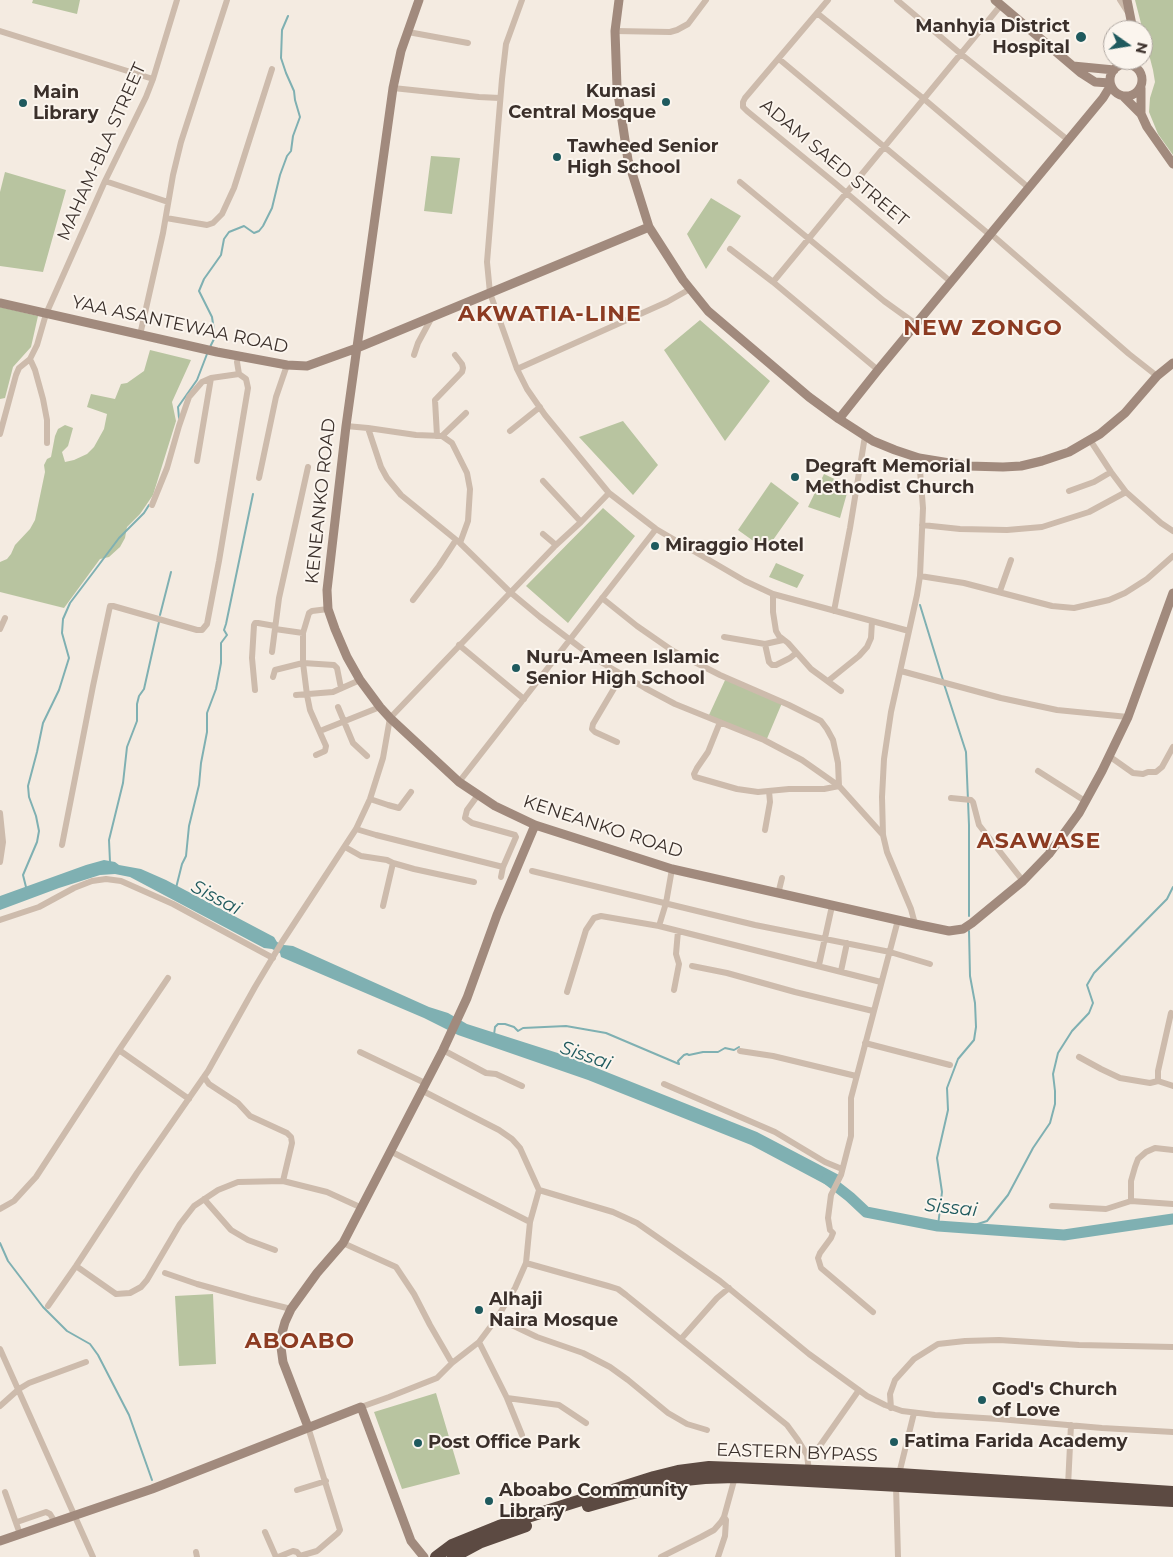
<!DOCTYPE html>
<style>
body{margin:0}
#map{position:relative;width:1173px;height:1557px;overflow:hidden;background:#f4ebe1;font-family:Montserrat,sans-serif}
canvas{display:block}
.north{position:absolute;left:1103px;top:20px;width:50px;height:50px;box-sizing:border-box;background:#fbf5ee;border:1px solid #aea6a0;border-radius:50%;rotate:103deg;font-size:14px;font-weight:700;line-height:20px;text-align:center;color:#3b302b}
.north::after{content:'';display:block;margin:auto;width:18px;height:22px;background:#1f5a5e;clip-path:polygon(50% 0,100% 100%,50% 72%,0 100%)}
</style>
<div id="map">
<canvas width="1173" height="1557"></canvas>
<div class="north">N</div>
</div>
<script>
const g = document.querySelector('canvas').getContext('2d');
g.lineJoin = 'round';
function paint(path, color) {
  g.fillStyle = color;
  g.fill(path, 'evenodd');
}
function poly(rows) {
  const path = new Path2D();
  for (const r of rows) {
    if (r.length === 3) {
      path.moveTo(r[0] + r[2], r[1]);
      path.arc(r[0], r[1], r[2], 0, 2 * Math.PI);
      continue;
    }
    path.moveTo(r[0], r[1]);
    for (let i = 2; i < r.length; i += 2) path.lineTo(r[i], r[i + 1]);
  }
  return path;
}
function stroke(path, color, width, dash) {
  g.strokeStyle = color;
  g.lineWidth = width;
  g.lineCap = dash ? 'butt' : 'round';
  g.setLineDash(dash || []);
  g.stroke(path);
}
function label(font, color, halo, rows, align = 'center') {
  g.font = font + ' Montserrat,sans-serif';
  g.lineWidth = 4;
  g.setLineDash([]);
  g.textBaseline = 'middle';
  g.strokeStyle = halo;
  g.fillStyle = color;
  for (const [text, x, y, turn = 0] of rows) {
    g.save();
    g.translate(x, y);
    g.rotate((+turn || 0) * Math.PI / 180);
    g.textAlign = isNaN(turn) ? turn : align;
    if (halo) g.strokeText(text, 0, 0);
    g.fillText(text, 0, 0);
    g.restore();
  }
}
const green = poly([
 [33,0,80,0,77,14,32,3],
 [1135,0,1173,0,1173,155,1158,134,1149,112,1150,98,1155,82,1153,70],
 [431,156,460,158,452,214,424,211],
 [5,172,66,190,43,272,0,266,0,192],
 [711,198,741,216,706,269,687,234],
 [0,307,38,316,31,347,13,367,5,398,0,399],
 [700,320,770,381,725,441,664,350],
 [150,350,191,360,172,402,176,421,153,495,140,514,127,527,125,538,120,547,109,557,100,559,64,608,0,592,0,562,7,559,11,554,15,545,30,529,35,520,45,472,44,465,47,459,51,457,55,436,58,429,65,425,73,428,68,446,62,452,65,462,74,460,87,454,94,447,104,429,107,414,87,407,91,394,115,399,121,384,127,383,144,371],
 [623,421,658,465,633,495,579,437],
 [824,474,849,486,840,518,808,507],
 [771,482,799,503,766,550,738,530],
 [603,508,635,536,568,623,526,586],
 [776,563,804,575,797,588,769,577],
 [726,678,782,703,766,741,709,715],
 [213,1294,216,1364,179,1366,175,1296],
 [436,1393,460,1474,402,1489,374,1412]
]);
const water = poly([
 [104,860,115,862,119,865,141,869,166,880,274,937,277,942,284,945,293,946,429,1007,448,1013,467,1024,564,1055,757,1132,839,1175,832,1188,751,1145,588,1080,458,1035,424,1018,281,957,280,953,272,949,264,948,130,877,115,874,100,875,59,888,0,910,0,896,86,865]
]);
const stream = poly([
 [210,347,215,337,212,317,199,291,204,279,221,255,224,239,229,232,244,226,254,233,259,231,263,226,272,208,280,175,287,156,291,151,293,136,300,117,295,100,294,91,286,73,281,58,282,30,288,16],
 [179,418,178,407,197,380,207,354],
 [920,605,943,680],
 [160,615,171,572],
 [944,684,966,752,969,825,969,916],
 [110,862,109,840,123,783,127,747,137,721,137,704,139,696,144,689,159,622],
 [26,887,23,875,37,842,39,831,36,816,29,797,28,786,37,752,43,723,59,690,69,658,62,633,63,619,70,603,95,570,119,538,144,513,149,505],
 [176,888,182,864,186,856,189,826,199,785,201,763,207,732,207,713,216,689,221,663,221,643,227,635,224,630,226,624,253,494],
 [494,1035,495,1027,498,1024,505,1024,514,1027,518,1031,523,1028,566,1026,606,1033,679,1064,678,1061,684,1055,687,1054,689,1055,703,1052,718,1052,725,1048,734,1050,739,1047],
 [938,1226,942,1192,937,1158,948,1110,947,1088,958,1059,974,1040,976,1027,975,1003,970,976,969,931],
 [965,1228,987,1221,1008,1195,1033,1148,1050,1123,1055,1104,1055,1091,1053,1074,1058,1053,1072,1031,1089,1013,1093,1003,1087,985,1094,973,1167,899,1173,887],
 [0,1243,8,1261,43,1307,67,1331,90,1344,98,1355,129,1415,152,1480]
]);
const river = poly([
 [827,1179,850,1197,866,1212,938,1226,1064,1235,1173,1219]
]);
const street = poly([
 [522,0,506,44,502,79,487,262,490,293,517,369,527,389,545,415,609,493,656,529,745,581,773,594,909,631],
 [828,0,745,98,743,102,743,107,747,111,836,184,951,282],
 [897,0,961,54,1068,140],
 [1120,0,1127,11],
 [817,13,924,99,1029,188],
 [0,31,153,79],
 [615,31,670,32,677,30,688,24,706,0],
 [408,32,468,43],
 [779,59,990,235],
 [393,88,479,97,500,98],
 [105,181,168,202],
 [740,182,884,301,916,324],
 [166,218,207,225,213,223,222,214,234,188,272,69],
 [991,234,1129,354,1157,376],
 [730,249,773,282,878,370],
 [773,282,1001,5],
 [140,335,163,233,173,175,181,142,227,0],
 [414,355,418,343,432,317],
 [30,359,35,370,43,399,47,420,47,443],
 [517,369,667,302,690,289],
 [346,426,368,428,381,467,387,478,401,495,460,543,510,592,540,617,594,658,645,688,675,704,764,740,802,760,839,786,883,835],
 [368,428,416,435,442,436,452,443,467,473,470,489,468,521,460,543],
 [510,431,540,407],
 [0,434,16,375,19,368,30,359,37,345,46,314,105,181,146,97,153,79,177,0],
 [437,436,435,400,462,372,463,368,462,364,455,355],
 [442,436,466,413],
 [1090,440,1111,472,1126,492,1161,523,1173,531],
 [197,461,211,378],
 [259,478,276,397,287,365],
 [543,481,581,522],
 [1069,491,1094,482,1111,472],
 [152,505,167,468,179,426,189,397,202,382,211,378,239,374],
 [922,525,960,529,1007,530,1042,527,1089,512,1126,492],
 [543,534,556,545],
 [920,576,964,583,1052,606,1074,608,1109,600,1125,593,1147,579,1173,556],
 [1000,591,1011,560],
 [773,594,773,612,776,631,779,636,788,643,811,669,841,691],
 [602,598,637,626,673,651,720,675,789,705,821,721,827,729,833,740,838,763,839,786,824,789,789,789,758,792,737,789,695,777,694,774,697,768,708,752,720,722],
 [413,600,439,566,456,540],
 [834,611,850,528,865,436],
 [0,629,5,618],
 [275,629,303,633],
 [724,637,765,644,783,640],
 [765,644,769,662,772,665,776,665,790,658,796,653],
 [459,645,524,699],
 [272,652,279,598,308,467],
 [901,671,1001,698,1057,710,1128,717],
 [273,677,275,670,303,663,334,665,337,668,341,688],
 [828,681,859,656,867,647,871,638,872,621],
 [255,690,252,658,254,625,255,623,258,623,275,626],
 [296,695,333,692,360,680],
 [338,707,353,743,367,756],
 [320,731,380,707],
 [617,742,595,732,592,729,593,724,622,675],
 [316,755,325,751,326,746,310,710,307,695,303,663,303,633,309,613,312,611,328,609],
 [1109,756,1133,773,1143,774,1148,772,1156,772,1162,767,1173,747],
 [1038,771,1085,801],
 [459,782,656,529],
 [478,795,467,810,465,818,472,823,515,835,516,837,503,867,501,877],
 [951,798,971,800,973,802,979,825,1023,881],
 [370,799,388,805,399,808,411,792],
 [0,813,3,842,0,862],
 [356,829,376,835,503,867],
 [765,830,770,802,769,791],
 [62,845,93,686,110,606,113,606,197,630,202,630,207,624,219,561,248,388,246,379,239,374,237,362,239,356],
 [345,847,361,856,387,860,393,863,414,869,474,882],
 [532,871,755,925,890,952,930,964],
 [778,894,782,878],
 [383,906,393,863],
 [0,920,39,907,74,888,92,881,106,879,121,881,173,904,273,958],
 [915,924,911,909,887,852,883,835,882,797,884,759,891,712,917,595,920,576,923,508,919,458],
 [659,926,666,903,672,869],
 [819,965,832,906],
 [692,966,727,973,795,992,873,1011],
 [841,971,847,943],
 [674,990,679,964,676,954,678,931],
 [567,992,586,930,594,918,601,916,659,926,881,982],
 [1173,1014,1171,1013,1158,1071,1158,1081,1173,1086],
 [865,1043,950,1065],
 [119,1050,189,1099],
 [443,1050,486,1073,496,1074,522,1086],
 [740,1051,773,1056,856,1076],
 [360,1052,425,1083],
 [1079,1057,1101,1069,1120,1078,1150,1083,1158,1081],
 [204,1077,209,1084,238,1103,250,1116,287,1133,291,1137,292,1143,283,1181],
 [664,1084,775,1132,825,1162,842,1169],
 [390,1151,530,1222],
 [539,1190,613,1212,637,1223,720,1281,809,1354,867,1396,885,1405,902,1411,935,1415,999,1419,1102,1428,1173,1432],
 [204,1199,231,1230,248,1240,275,1250],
 [1131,1201,1173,1204],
 [1052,1206,1106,1209,1131,1201,1131,1181,1135,1167,1138,1159,1146,1152,1155,1148,1173,1150],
 [0,1209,14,1201,36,1177,119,1050,168,978],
 [343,1243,396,1267,414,1294,430,1325,452,1363],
 [526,1263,608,1286,618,1289,626,1295,787,1425,798,1440,807,1455,809,1471],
 [76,1266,116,1294,130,1293,141,1287,147,1280,180,1224,194,1206,218,1190,238,1182,283,1181,327,1192,362,1208],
 [165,1273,197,1284,251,1299,291,1309],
 [48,1306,76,1266,137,1173,208,1071,255,987,282,942,356,829,370,799,383,758,390,718,556,545,581,522,609,493],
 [873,1312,821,1268,818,1258,820,1253,831,1238,833,1233,830,1230,828,1218,831,1195,841,1175,851,1136,851,1098,898,920],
 [497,1318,537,1337,583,1353,610,1367,628,1380,668,1413,687,1424,707,1430],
 [681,1339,717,1298,729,1288],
 [479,1342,507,1398,522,1435],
 [0,1349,93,1557],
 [507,1398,559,1405,586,1423],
 [0,1406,19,1389,29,1383,86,1362],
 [361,1407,389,1397,437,1378,452,1363,479,1342,497,1318,515,1288,526,1263,530,1222,539,1190,520,1148,512,1139,499,1130,421,1090],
 [891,1408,890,1394,895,1380,914,1359,938,1344,965,1341,999,1340,1079,1345,1173,1347],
 [807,1455,815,1452,819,1447,859,1390],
 [899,1474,914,1413],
 [896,1486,898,1557],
 [1068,1486,1071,1425],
 [297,1490,326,1481],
 [5,1492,20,1534],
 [17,1522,46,1512,50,1514,55,1522],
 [265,1532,276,1557],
 [196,1552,197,1557],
 [300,1556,317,1551,338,1533,340,1530,308,1427],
 [278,1557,293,1551,297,1552,301,1557],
 [661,1557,701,1537,714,1530,721,1522,724,1517,735,1477],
 [718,1557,725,1536,726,1520,724,1517]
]);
const secondary = poly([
 [419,0,401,51,393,88,346,426,327,590,328,609,335,629,347,657,360,680,380,707,390,718,459,782,495,806,535,825,672,869,915,924,949,931,963,929,972,923,1023,881,1049,854,1079,813,1102,771,1128,717,1173,593],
 [619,0,615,31,617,87,628,160,649,227,683,280,708,311,809,397,839,419,873,441,895,450,919,458,968,466,1003,467,1021,466,1042,461,1069,452,1100,434,1125,413,1157,376,1173,363],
 [995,0,1081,73,1095,82,1110,83],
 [1127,0,1133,30],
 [1126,80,16],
 [1073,66,1114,70],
 [1141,88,1141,114,1147,127,1173,164],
 [1124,97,1141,114],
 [0,303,217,352,287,365,307,366,357,348,649,227],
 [839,419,878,370,1103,98,1111,85],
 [308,1427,283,1362,280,1340,285,1322,291,1309,317,1273,343,1243,443,1050,467,998,497,915,535,825],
 [0,1541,152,1489,361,1407,411,1541,424,1557]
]);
const highway = poly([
 [588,1506,675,1481,705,1478,735,1477,1173,1501],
 [436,1557,452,1545,499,1526,654,1477,678,1471,709,1467,899,1474,1173,1492],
 [453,1557,481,1542,526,1526]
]);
const markers = [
 [1081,37,6,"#1f5a5e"],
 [666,102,5,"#1f5a5e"],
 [23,103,5,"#1f5a5e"],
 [557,157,5,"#1f5a5e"],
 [795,477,5,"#1f5a5e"],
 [655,546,5,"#1f5a5e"],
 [516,668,5,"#1f5a5e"],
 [479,1310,5,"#1f5a5e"],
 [982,1400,5,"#1f5a5e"],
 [894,1442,5,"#1f5a5e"],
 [418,1443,5,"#1f5a5e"],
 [489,1501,5,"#1f5a5e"]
];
const poiNames = [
 ["Manhyia District",1070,27,"right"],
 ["Hospital",1070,48,"right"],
 ["Kumasi",656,92,"right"],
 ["Central Mosque",656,113,"right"],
 ["Main",33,93],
 ["Library",33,114],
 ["Tawheed Senior",567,147],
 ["High School",567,168],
 ["Degraft Memorial",805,467],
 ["Methodist Church",805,488],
 ["Miraggio Hotel",665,546],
 ["Nuru-Ameen Islamic",526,658],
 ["Senior High School",526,679],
 ["Alhaji",489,1300],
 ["Naira Mosque",489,1321],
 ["God's Church",992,1390],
 ["of Love",992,1411],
 ["Fatima Farida Academy",904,1442],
 ["Post Office Park",428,1443],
 ["Aboabo Community",499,1491],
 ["Library",499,1512]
];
const streetNames = [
 ["MAHAM-BLA STREET",102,152,-66],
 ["ADAM SAED STREET",834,163,40],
 ["YAA ASANTEWAA ROAD",180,325,12],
 ["KENEANKO ROAD",321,501,-84],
 ["KENEANKO ROAD",603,827,18],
 ["EASTERN BYPASS",797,1453,2]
];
const waterNames = [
 ["Sissai",216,898,28],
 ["Sissai",586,1056,19],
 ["Sissai",951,1208,6]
];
const districtNames = [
 ["AKWATIA-LINE",550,315],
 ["NEW ZONGO",983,329],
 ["ASAWASE",1039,842],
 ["ABOABO",300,1342]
];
paint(green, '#b8c4a0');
paint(water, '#7fb0b2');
stroke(stream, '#7fb0b2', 2);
stroke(river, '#7fb0b2', 11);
stroke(street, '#cdbbac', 6);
stroke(secondary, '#a18a7d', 9);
stroke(highway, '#5c4a42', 12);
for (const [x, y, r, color] of markers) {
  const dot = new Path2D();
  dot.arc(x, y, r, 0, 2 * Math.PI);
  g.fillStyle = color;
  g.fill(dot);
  stroke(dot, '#fbf5ee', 2);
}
label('bold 18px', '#3b302b', '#fbf5ee', poiNames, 'left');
label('18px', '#3b302b', '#fbf5ee', streetNames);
label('italic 19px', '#1f5a5e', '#fbf5ee', waterNames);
g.letterSpacing = '1px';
label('bold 22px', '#8c3b22', '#fbf5ee', districtNames);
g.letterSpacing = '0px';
</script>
